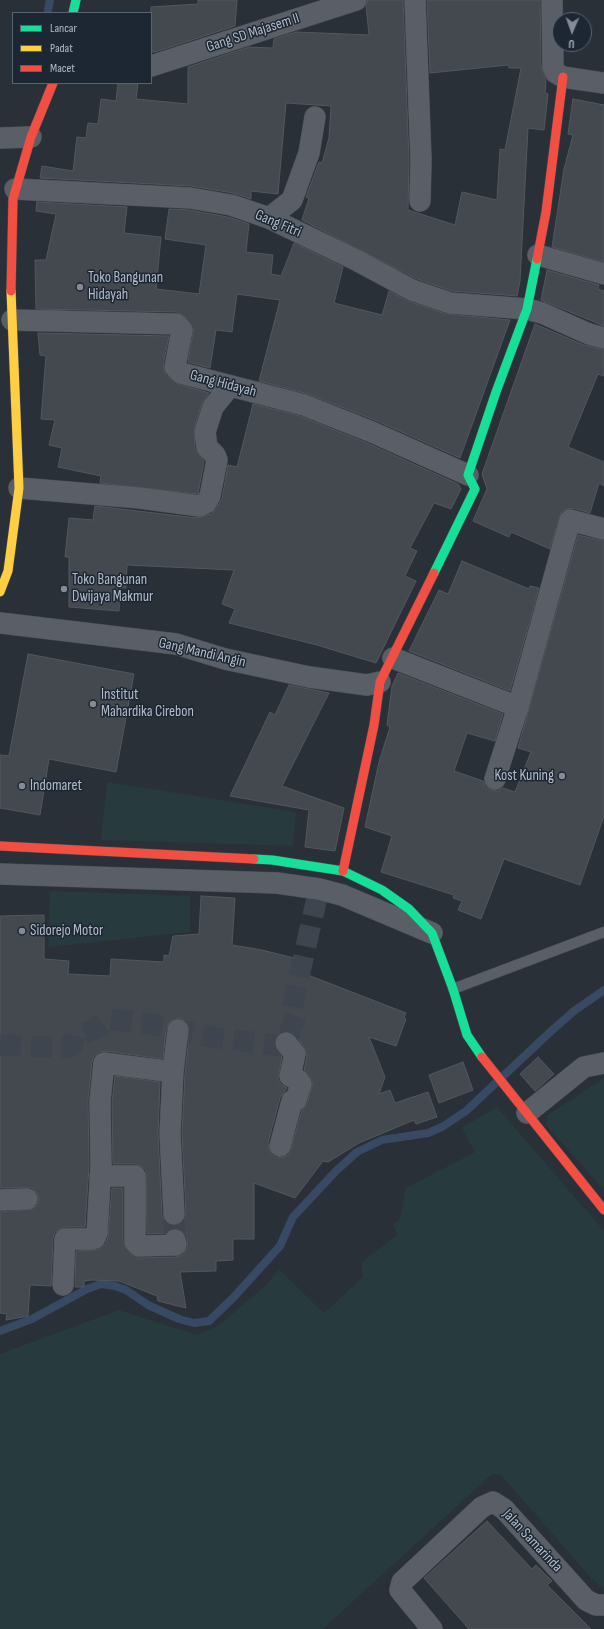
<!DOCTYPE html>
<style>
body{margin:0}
#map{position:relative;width:604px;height:1629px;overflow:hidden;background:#2a3038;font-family:"Sofia Sans Condensed",sans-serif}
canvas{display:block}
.legend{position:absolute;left:12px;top:12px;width:140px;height:72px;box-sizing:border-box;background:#1d2633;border:1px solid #59626f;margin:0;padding:5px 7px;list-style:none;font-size:12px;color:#b4bcc9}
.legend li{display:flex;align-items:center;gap:8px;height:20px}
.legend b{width:20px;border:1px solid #59626f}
.north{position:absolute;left:552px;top:12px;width:40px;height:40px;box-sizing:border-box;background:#1d2633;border:1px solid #59626f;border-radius:50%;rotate:182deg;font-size:11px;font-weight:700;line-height:16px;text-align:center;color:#b4bcc9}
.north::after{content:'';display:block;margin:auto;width:14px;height:18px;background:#848b96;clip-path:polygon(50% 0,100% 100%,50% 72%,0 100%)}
</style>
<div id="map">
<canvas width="604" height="1629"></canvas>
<ul class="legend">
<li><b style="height:5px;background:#16e098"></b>Lancar</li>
<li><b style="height:5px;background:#ffcf43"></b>Padat</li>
<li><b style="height:5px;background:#f24e42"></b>Macet</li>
</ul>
<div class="north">U</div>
</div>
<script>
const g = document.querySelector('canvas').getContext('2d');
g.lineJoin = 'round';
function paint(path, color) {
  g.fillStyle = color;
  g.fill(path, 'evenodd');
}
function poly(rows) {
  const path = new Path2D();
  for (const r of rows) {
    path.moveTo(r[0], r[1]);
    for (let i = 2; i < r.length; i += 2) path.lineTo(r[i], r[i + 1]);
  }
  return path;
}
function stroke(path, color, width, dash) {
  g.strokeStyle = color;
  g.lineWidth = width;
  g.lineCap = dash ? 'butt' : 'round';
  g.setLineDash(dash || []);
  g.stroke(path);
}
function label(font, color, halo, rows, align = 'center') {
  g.font = font + ' "Sofia Sans Condensed",sans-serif';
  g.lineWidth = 3;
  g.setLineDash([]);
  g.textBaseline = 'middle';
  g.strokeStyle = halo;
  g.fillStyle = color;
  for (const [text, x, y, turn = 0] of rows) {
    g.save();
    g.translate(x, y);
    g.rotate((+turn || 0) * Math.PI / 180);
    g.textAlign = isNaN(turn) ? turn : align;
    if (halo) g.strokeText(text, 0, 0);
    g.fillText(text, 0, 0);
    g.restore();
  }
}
const green = poly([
 [107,782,296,812,293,846,101,840],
 [50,891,190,896,190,932,48,947],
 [604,1078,604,1190,546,1125,548,1115],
 [497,1107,604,1231,604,1589,592,1579,501,1475,493,1473,323,1629,0,1629,0,1354,119,1310,197,1335,218,1326,266,1285,279,1269,324,1313,363,1277,361,1263,397,1235,393,1224,400,1219,406,1188,475,1152,462,1128]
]);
const stream = poly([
 [48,10,50,0],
 [0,1331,32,1319,87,1289,101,1284,115,1286,126,1290,148,1305,179,1319,194,1323,209,1321,233,1298,280,1246,293,1217,336,1171,357,1152,382,1140,428,1133,442,1127,466,1111,549,1033,574,1011,604,990]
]);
const building = poly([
 [198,0,237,0,235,26,155,52,151,52,151,7,198,4,198,0],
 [368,0,403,0,409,160,408,210,455,225,462,192,497,200,500,149,505,150,521,68,509,68,508,65,430,73,427,0,540,0,541,67,546,79,545,93,548,94,544,130,528,128,520,281,517,296,452,291,417,279,302,220,309,198,306,197,319,162,322,163,329,138,331,106,286,103,278,194,251,191,251,199,233,193,191,186,40,178,42,166,73,171,77,137,86,138,88,123,98,124,101,99,116,101,118,83,138,83,136,99,188,104,188,67,249,47,273,48,274,39,296,32,369,35,366,6,368,0],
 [573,99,604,105,604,262,552,247,564,169,573,135,568,134,573,99],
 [37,202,127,207,124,233,161,237,156,289,199,294,206,245,165,239,169,209,189,210,228,217,249,224,246,252,273,255,271,274,281,276,294,243,343,267,334,303,382,315,389,291,408,301,446,314,510,320,460,458,377,421,308,394,259,381,280,300,237,294,232,332,216,330,210,368,188,362,194,327,184,316,177,312,36,309,35,260,46,260,56,214,36,211,37,202],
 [547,270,599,285,598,289,604,291,604,326,541,300,547,270],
 [535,324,584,345,604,350,604,376,598,374,568,447,604,462,604,486,599,483,590,513,573,508,567,509,561,512,550,549,511,532,509,537,473,521,487,489,482,474,535,324],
 [38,333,169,336,163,365,166,375,178,384,209,393,202,403,194,429,195,449,204,461,198,494,100,483,101,476,58,467,62,448,49,445,55,420,41,419,46,356,40,355,38,333],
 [253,404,300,416,367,443,458,484,461,489,451,509,434,503,410,548,417,551,405,576,416,581,376,663,317,645,229,623,235,609,222,604,234,570,127,565,126,588,120,588,119,611,69,607,69,557,65,557,69,518,93,520,95,506,197,518,211,514,216,509,222,499,228,465,237,467,253,404],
 [578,535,604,541,604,816,580,885,504,859,481,919,458,910,462,901,453,898,454,895,381,872,392,836,365,827,379,762,390,727,387,725,392,686,398,673,503,714,495,741,467,733,454,771,483,781,486,787,491,790,497,791,503,788,515,792,531,752,518,748,578,535],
 [462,561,529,589,530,586,539,588,510,691,409,651,439,590,448,594,462,561],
 [28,654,134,674,116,772,49,759,40,815,0,808,0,755,9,756,28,654],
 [289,685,329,693,282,786,344,808,335,851,305,847,309,810,230,796,270,712,275,715,289,685],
 [201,896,235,898,232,945,262,950,298,959,295,970,406,1013,404,1018,406,1019,396,1046,369,1037,385,1077,379,1094,390,1090,395,1103,428,1092,437,1117,416,1124,414,1120,359,1143,328,1162,323,1161,295,1198,254,1183,254,1239,233,1239,233,1260,216,1261,216,1271,180,1272,186,1308,158,1301,157,1296,119,1281,92,1280,84,1281,84,1287,75,1287,76,1251,98,1250,106,1243,108,1237,112,1188,123,1188,123,1242,131,1254,139,1258,176,1257,183,1255,187,1249,187,1237,184,1232,179,1229,172,1228,165,1233,147,1234,146,1170,141,1166,135,1164,113,1164,112,1102,115,1076,160,1082,158,1134,162,1215,164,1220,168,1224,174,1226,180,1224,184,1220,186,1213,182,1133,185,1073,190,1031,189,1025,185,1021,180,1018,174,1019,169,1023,166,1029,163,1059,106,1051,99,1052,94,1056,92,1062,88,1100,89,1166,85,1227,65,1227,55,1232,53,1238,51,1286,30,1285,28,1316,6,1320,7,1314,0,1313,0,1212,33,1209,37,1205,39,1199,37,1193,32,1188,0,1188,0,916,44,915,44,959,69,961,68,974,110,976,111,959,164,962,164,955,169,956,173,936,199,934,201,896],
 [284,1031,290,1032,295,1035,304,1047,307,1056,304,1070,313,1082,307,1104,302,1110,291,1149,288,1155,283,1157,277,1158,271,1154,269,1149,268,1143,280,1098,287,1088,281,1084,278,1079,282,1057,274,1045,275,1038,278,1034,284,1031],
 [538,1057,554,1074,535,1091,520,1074,538,1057],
 [463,1062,473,1090,439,1103,429,1075,463,1062],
 [487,1521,532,1569,536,1565,552,1581,547,1585,591,1629,469,1629,424,1578,487,1521]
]);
const streetTunnel = poly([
 [0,1045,68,1048,73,1044,75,1035,95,1029,108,1019,152,1024,210,1037,282,1046,286,1043,296,1015,292,1007,319,889],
 [174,1214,175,1240]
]);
const lane = poly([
 [453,989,604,932]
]);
const street = poly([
 [415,0,421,160,420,201],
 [552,0,553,67,556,73,563,77,604,83],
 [151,66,356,0],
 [0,138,31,137],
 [15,189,190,198,231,205,269,218,356,260,412,290,450,303,527,309,542,313,589,334,604,338],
 [269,218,292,200,309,153,315,117],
 [538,255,604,274],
 [12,320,176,324,182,330,175,367,181,373,304,405,372,432,468,475],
 [19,488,140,498,199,506,206,503,210,496,217,460,215,455,207,447,205,432,213,407,230,386],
 [0,623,176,644,225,659,309,677,367,685,380,682],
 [393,658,518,707,495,779],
 [518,707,570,520,604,529],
 [0,874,277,883,319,889,342,895,432,933],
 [173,1072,170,1133,174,1214],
 [527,1113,584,1067,604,1063],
 [280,1146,292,1101,296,1100,301,1084,298,1080,290,1076,295,1054,286,1043],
 [100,1176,135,1176,135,1242,139,1246,176,1245,175,1240],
 [0,1200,27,1199],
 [63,1285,65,1239,93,1239,95,1238,97,1233,101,1166,100,1101,104,1063,173,1072,178,1030],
 [432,1629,400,1590,402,1582,482,1507,493,1502,504,1509,586,1600,596,1605,604,1605]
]);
const fast = poly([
 [73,13,76,0],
 [434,573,475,489,468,475,496,392,527,309,537,259],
 [254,859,272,860,343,871,382,890,409,909,432,933,453,989,467,1035,482,1057]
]);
const slow = poly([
 [0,592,8,571,19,488,11,291]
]);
const jam = poly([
 [537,259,546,212,563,77],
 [11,291,13,199,31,137,53,83],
 [0,846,254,859],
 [343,871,374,725,380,682,434,573],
 [482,1057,604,1210]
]);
const markers = [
 [80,287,4,"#848b96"],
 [64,589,4,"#848b96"],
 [93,704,4,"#848b96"],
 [562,776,4,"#848b96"],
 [22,786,4,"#848b96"],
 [22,931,4,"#848b96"]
];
const streetNames = [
 ["Gang SD Majasem II",253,33,-18],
 ["Gang Fitri",278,224,23],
 ["Gang Hidayah",223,384,15],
 ["Gang Mandi Angin",202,653,13],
 ["Jalan Samarinda",532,1541,47]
];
const poiNames = [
 ["Toko Bangunan",88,278],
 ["Hidayah",88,295],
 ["Toko Bangunan",72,580],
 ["Dwijaya Makmur",72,597],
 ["Institut",101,695],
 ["Mahardika Cirebon",101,712],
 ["Kost Kuning",554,776,"right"],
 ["Indomaret",30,786],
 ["Sidorejo Motor",30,931]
];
paint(green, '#273a3e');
stroke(stream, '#384963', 8);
paint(building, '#444950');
stroke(building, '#52575f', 1);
stroke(streetTunnel, '#3f454e', 21, [21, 10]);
stroke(lane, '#484c53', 11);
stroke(street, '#484c53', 22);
stroke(fast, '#484c53', 10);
stroke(slow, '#484c53', 10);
stroke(jam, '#484c53', 10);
stroke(lane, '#5a5e66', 10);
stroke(street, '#5a5e66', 21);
stroke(fast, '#16e098', 9);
stroke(slow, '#ffcf43', 9);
stroke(jam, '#f24e42', 9);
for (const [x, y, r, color] of markers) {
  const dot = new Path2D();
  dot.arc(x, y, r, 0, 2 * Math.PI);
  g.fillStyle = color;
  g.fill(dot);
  stroke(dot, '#1d2633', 1.5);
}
label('15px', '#b4bcc9', '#1d2633', streetNames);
label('15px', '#b4bcc9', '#1d2633', poiNames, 'left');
</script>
